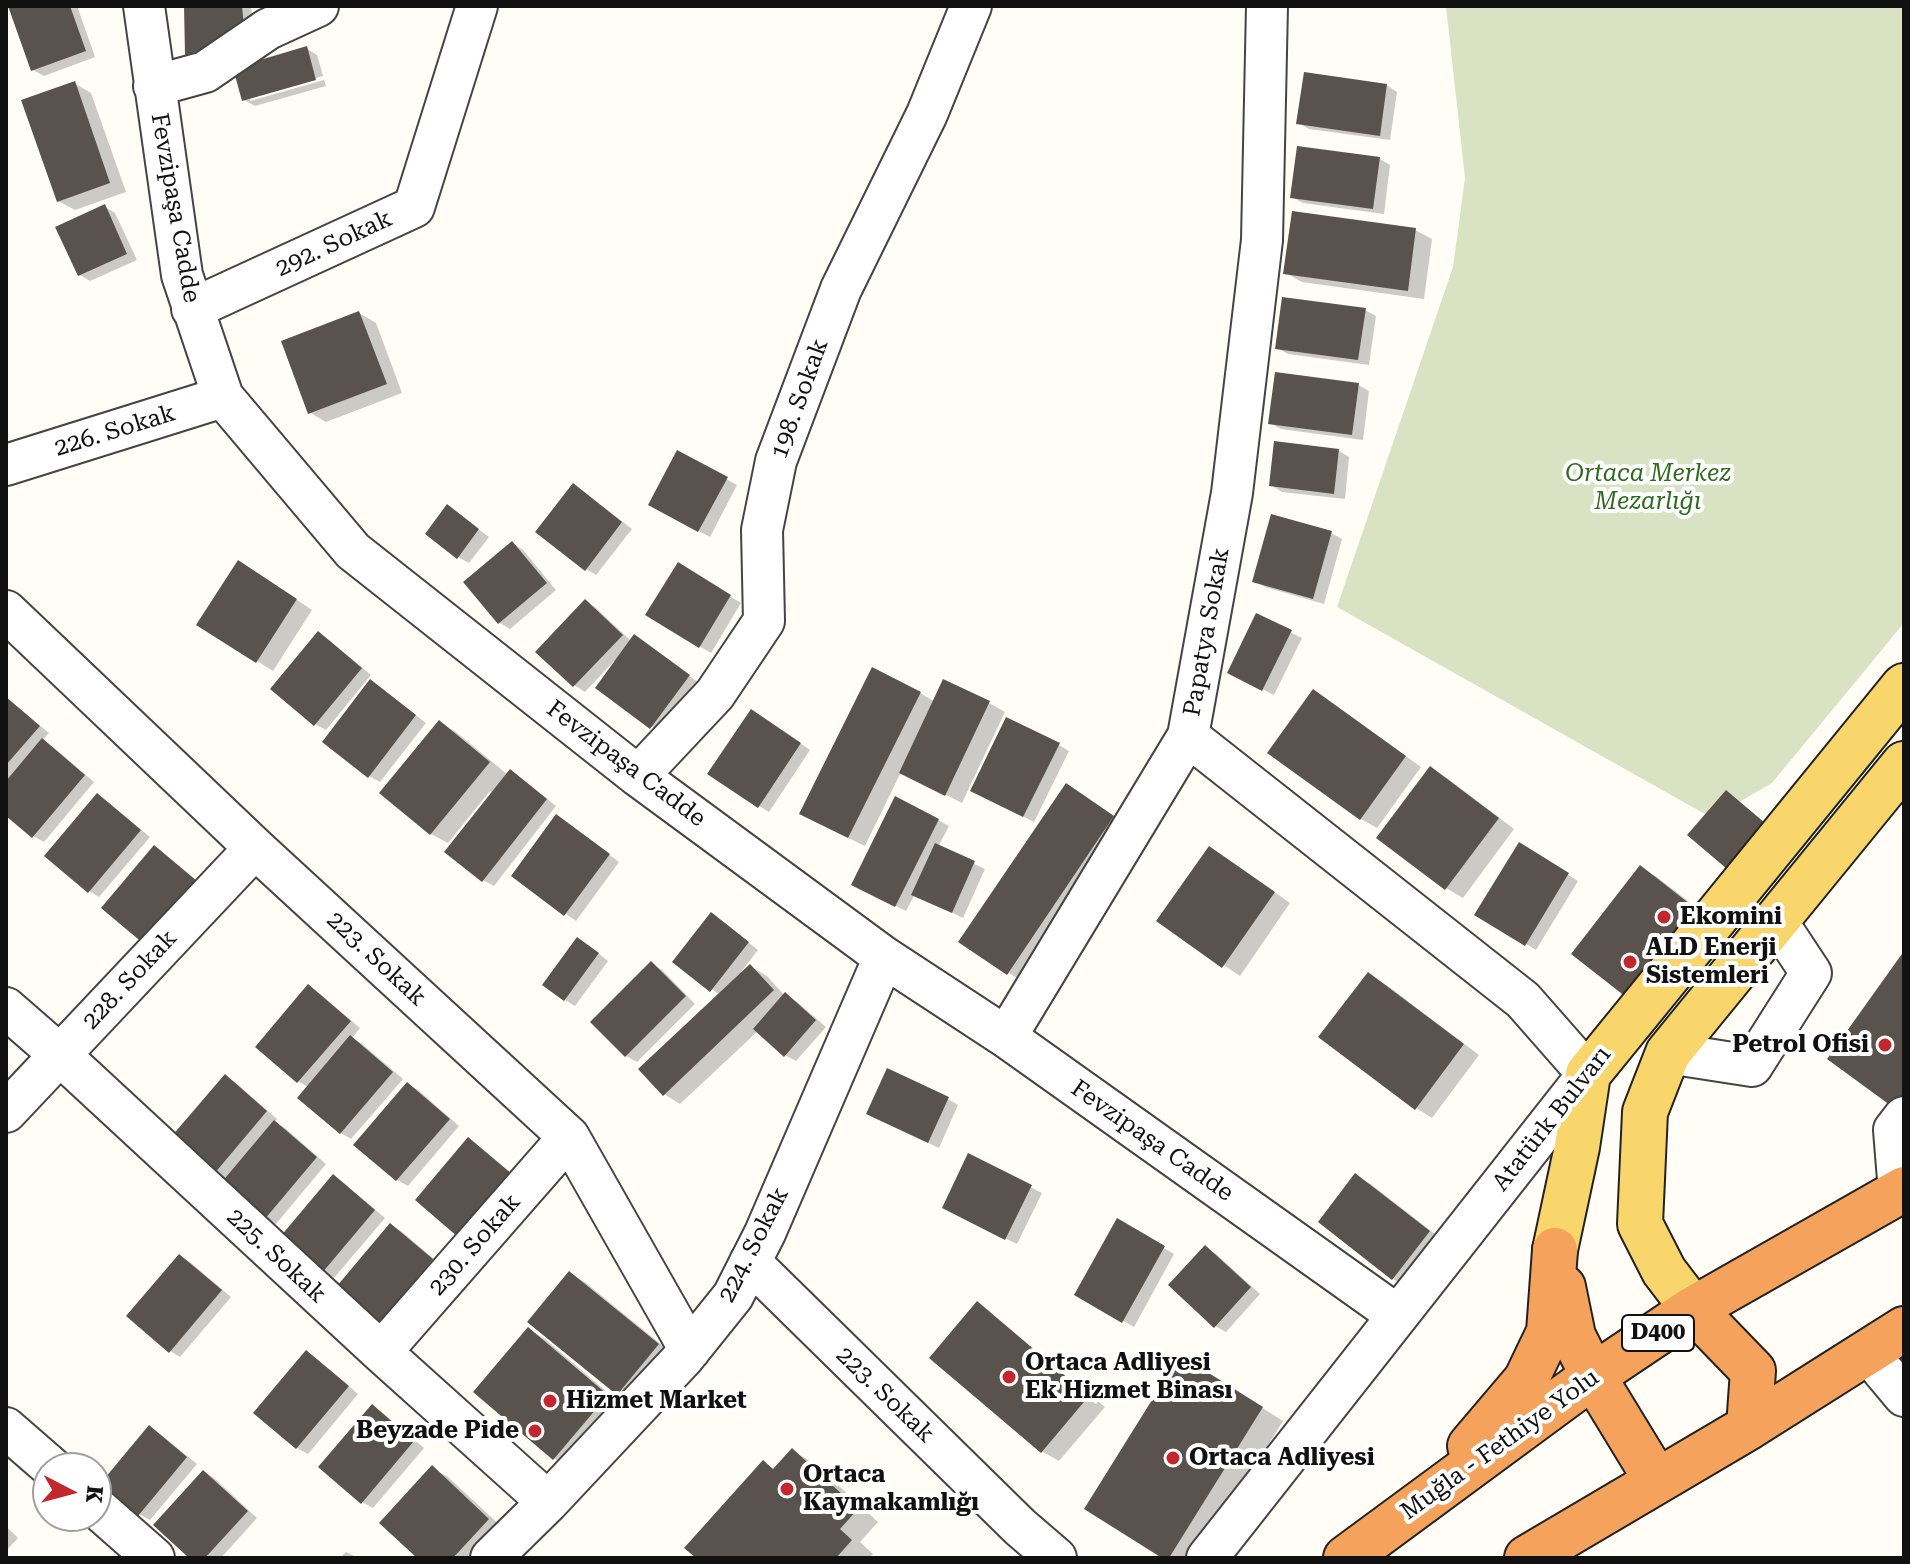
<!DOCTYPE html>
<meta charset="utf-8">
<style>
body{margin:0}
#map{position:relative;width:1910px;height:1564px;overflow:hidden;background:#fffdf5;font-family:"Roboto Serif",serif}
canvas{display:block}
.frame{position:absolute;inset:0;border:8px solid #111;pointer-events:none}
.north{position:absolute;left:32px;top:1452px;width:80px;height:80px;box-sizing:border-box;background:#fff;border:2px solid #a0a0a0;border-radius:50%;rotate:96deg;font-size:22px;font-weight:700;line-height:32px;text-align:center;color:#111}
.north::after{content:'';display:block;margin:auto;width:28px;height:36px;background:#c4262e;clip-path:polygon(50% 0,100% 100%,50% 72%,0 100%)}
</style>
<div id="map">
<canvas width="1910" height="1564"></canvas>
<div class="frame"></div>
<div class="north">K</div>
</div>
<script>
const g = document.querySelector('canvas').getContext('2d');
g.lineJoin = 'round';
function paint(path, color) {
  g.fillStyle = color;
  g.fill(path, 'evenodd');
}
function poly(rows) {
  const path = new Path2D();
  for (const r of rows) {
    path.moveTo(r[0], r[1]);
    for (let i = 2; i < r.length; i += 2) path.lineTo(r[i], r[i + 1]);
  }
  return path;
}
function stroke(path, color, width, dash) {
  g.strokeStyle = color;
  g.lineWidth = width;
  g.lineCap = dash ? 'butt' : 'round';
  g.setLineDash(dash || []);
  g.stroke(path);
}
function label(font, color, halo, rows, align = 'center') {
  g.font = font + ' "Roboto Serif",serif';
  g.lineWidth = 8;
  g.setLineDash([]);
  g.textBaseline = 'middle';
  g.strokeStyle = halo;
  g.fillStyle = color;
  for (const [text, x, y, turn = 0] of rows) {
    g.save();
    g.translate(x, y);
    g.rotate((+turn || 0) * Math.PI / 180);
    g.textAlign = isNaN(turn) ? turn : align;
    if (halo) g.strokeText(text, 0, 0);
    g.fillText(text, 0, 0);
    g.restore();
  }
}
const cemetery = poly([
 [1446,6,1904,6,1904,623,1772,783,1712,818,1337,607,1453,267,1465,178]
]);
const shadow = poly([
 [10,6,77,6,95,57,44,76,33,70],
 [186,6,251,6,255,42,197,60,187,54],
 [306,48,317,55,323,76,250,97,250,101,324,80,326,86,255,106,244,100],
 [74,83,91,93,126,192,75,210,58,201],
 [1386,85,1397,92,1390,140,1309,129,1299,123],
 [1380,159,1390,165,1384,214,1303,203,1292,197],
 [105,207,115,213,137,260,90,281,80,275],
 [1415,230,1432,239,1424,299,1302,282,1286,273],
 [1365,310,1376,316,1369,365,1288,354,1277,348],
 [359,313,376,323,402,393,326,422,309,412],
 [1358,385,1369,391,1363,440,1281,429,1270,423],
 [1276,444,1339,451,1349,457,1345,499,1282,492,1271,485],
 [678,452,737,485,710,537,650,504],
 [584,492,632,529,596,575,586,569],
 [448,507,489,537,469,563,458,557],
 [1331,533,1342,539,1324,604,1265,587,1255,581],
 [512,543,523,550,556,590,510,629,500,623,465,582],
 [678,564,741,603,711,653,647,615],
 [255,572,312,610,273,671,257,661],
 [585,601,596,608,631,641,645,643,699,683,662,734,598,688,616,662,614,661,585,692,574,685],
 [1257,616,1302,638,1274,695,1240,678],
 [318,634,329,640,371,675,326,730,315,724],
 [381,688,426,723,380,782,369,776],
 [920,693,935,702,989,703,1005,712,962,803,901,772,865,846,818,823],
 [6,697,49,733,42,741,53,747,94,782,44,842,33,836,6,813],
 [1329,701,1421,767,1377,828,1361,819,1269,753],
 [762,717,810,750,769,812,759,806],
 [439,722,456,732,508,775,521,778,556,806,494,886,483,880,493,793,490,791,448,843,431,834,382,793],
 [1059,745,1069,751,1034,822,983,796],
 [1431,769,1447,778,1514,829,1463,898,1446,888,1379,838],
 [1083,795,1129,827,1024,983,961,941],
 [98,796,108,802,150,837,99,897,89,891],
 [938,820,949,826,938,847,985,869,963,918,915,894,906,911,864,890],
 [567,823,619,862,576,921,513,876],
 [1520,845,1578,881,1536,950,1477,914],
 [1226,858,1290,903,1240,976,1159,921],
 [1641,868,1657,877,1711,919,1644,1005],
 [722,921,758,950,741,972,743,973,750,966,767,976,785,996,796,1001,826,1027,796,1061,785,1055,758,1031,680,1104,664,1094,720,995,675,962],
 [588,945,608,961,575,1006,565,1000],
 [651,963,662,970,695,1004,637,1062,626,1056],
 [1369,975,1385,984,1479,1055,1432,1118,1416,1108],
 [308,987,319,993,360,1028,352,1038,361,1043,403,1079,351,1139,341,1133,308,1087,299,1082,258,1047],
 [225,1077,236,1083,277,1119,274,1122,285,1128,326,1164,276,1224,265,1218,226,1179,215,1173],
 [407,1084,418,1090,459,1126,408,1186,397,1180,356,1144],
 [948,1099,958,1105,939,1148,879,1119],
 [969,1156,1042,1193,1017,1244,955,1214],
 [333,1176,344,1183,385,1218,334,1278,324,1272,282,1237],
 [1356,1176,1372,1185,1445,1242,1410,1288,1393,1279,1321,1222],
 [1117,1221,1174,1254,1134,1327,1077,1294],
 [390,1225,401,1231,442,1266,391,1327,381,1320],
 [1205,1248,1216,1254,1260,1294,1226,1332,1215,1326],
 [179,1256,190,1262,231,1297,180,1357,170,1351],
 [569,1273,586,1283,674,1355,635,1403,618,1394,530,1322],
 [977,1303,990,1311,990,1315,1096,1404,1098,1401,1105,1407,1059,1461,1043,1452,932,1358],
 [529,1330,545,1339,623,1406,570,1468,554,1458],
 [307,1353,317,1359,358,1394,308,1454,297,1448],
 [1202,1370,1283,1421,1198,1558,1165,1558],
 [372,1406,383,1413,424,1448,373,1508,362,1502],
 [150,1428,160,1434,197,1464,150,1520,139,1514],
 [792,1451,814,1463,878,1522,860,1542,873,1554,869,1558,699,1558,764,1463,775,1470],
 [432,1468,448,1477,504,1529,478,1558,419,1558],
 [204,1472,214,1478,257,1518,221,1558,192,1558],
 [6,1526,18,1538,6,1551],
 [346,1552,358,1558,340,1558]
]);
const building = poly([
 [8,6,70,6,86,51,31,71],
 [184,6,242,6,245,37,185,55],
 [307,46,316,80,242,101,233,68],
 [1304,72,1387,84,1380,136,1296,124],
 [75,81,110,183,57,202,21,100],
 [1297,146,1380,157,1373,209,1290,198],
 [105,204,127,254,78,276,55,227],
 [1292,211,1416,228,1408,291,1283,274],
 [1282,297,1366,308,1358,360,1275,349],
 [359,311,387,384,308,414,281,341],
 [1275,372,1359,383,1352,435,1268,424],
 [1274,441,1339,449,1334,494,1269,486],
 [677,450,728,477,698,532,648,505],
 [573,483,622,522,585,571,535,532],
 [447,504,479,529,457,559,425,534],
 [1271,514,1332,531,1313,599,1252,582],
 [512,541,547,583,498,624,463,582],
 [238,560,297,599,256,663,196,625],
 [678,562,731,595,699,648,645,615],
 [585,599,623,635,573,687,535,652],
 [1256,613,1292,630,1262,691,1227,673],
 [318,631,362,668,314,726,270,689],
 [634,634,690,675,650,729,595,688],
 [872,667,921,692,848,838,799,814],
 [370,679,416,715,368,778,322,742],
 [943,679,990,701,945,796,899,773],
 [1313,689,1406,756,1360,820,1267,753],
 [6,697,40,726,6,765],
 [751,709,801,743,758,808,707,774],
 [1006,717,1060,743,1023,817,970,791],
 [439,720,490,762,430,835,379,793],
 [42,738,85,775,32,838,6,816,6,781],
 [1430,766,1499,818,1445,890,1376,838],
 [510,769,547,799,482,882,444,852],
 [1066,783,1114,816,1007,975,958,942],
 [1726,790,1765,823,1727,869,1687,835],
 [97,793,141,830,88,893,44,856],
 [895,796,939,819,895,907,851,885],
 [556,814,610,854,564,916,511,876],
 [1519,842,1569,873,1525,946,1474,915],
 [935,843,975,861,952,913,911,895],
 [154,845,197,881,144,944,101,908],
 [1209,846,1275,892,1222,968,1156,921],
 [1640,865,1695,908,1626,997,1571,954],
 [711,912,749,942,710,992,672,962],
 [577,937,599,953,564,1001,542,985],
 [1904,951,1904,1094,1894,1108,1827,1059],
 [651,961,686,996,625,1057,590,1022],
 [750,964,774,990,663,1096,638,1069],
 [1368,972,1464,1044,1415,1110,1318,1037],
 [308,984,351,1021,297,1083,255,1047],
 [785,992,816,1020,784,1057,753,1029],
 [350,1035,393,1072,340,1134,297,1098],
 [887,1068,949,1097,928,1143,866,1114],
 [225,1074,267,1111,214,1174,171,1137],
 [407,1082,450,1119,396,1181,353,1145],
 [274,1120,317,1157,264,1220,221,1183],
 [468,1137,512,1174,458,1237,415,1200],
 [968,1153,1032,1185,1005,1240,942,1208],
 [1355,1173,1430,1231,1392,1280,1318,1222],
 [333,1174,375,1210,322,1273,280,1237],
 [1117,1218,1165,1246,1122,1323,1074,1295],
 [390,1223,433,1259,380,1322,337,1286],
 [1205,1245,1251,1287,1214,1328,1168,1285],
 [179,1254,222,1290,169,1353,126,1316],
 [569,1271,659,1344,617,1395,527,1322],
 [977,1301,1089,1396,1041,1453,929,1358],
 [528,1327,608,1395,553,1460,473,1392],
 [306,1350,349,1386,296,1449,253,1413],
 [1180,1355,1263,1407,1169,1558,1162,1558,1084,1509],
 [372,1404,414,1441,361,1504,318,1467],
 [149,1425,187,1457,138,1516,100,1484],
 [792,1448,858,1509,840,1529,852,1540,836,1558,696,1558,684,1548,763,1460,773,1469],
 [432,1465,489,1519,453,1558,417,1558,379,1523],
 [203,1470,248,1511,205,1558,189,1558,153,1525]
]);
const minor = poly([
 [144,6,182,275,223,397,353,551,638,776,884,957,1006,1037,1397,1315],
 [154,86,205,72,268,29,318,6],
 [192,309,414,207,477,6],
 [6,465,223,397],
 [6,611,255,848,569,1137,690,1350],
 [638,776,715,694,764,621,762,530,776,461,841,289,927,114,971,6],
 [6,1008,60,1055,381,1352,548,1502],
 [1006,1037,1188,736],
 [1668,1053,1752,1066,1811,973,1776,920],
 [6,1112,255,848],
 [1899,1192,1894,1130,1904,1117],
 [750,1262,1020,1527,1056,1558],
 [381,1352,569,1137],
 [1868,1353,1904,1396],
 [6,1428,52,1468],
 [96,1507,154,1558],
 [491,1558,548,1502,684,1357,733,1296,765,1233,884,957],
 [1207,1558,1588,1074,1523,1000,1188,736,1232,493,1262,240,1267,6]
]);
const major = poly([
 [1555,1250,1577,1147,1588,1074,1904,686],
 [1693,1309,1664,1271,1640,1224,1645,1112,1668,1053,1904,764]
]);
const highway = poly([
 [1563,1287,1573,1336,1593,1376,1657,1481],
 [1693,1309,1753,1371,1749,1427],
 [1470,1446,1526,1380,1549,1332,1555,1250],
 [1346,1558,1593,1376,1693,1309,1904,1189],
 [1527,1558,1749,1427,1904,1329]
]);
const markers = [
 [1664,917,8,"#c4262e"],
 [1630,962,8,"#c4262e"],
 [1885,1045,8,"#c4262e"],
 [1009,1377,8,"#c4262e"],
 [550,1401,8,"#c4262e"],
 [535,1431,8,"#c4262e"],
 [1173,1458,8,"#c4262e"],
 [787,1489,8,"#c4262e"]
];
const shields = [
 [1658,1333,72]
];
const shieldNames = [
 ["D400",1658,1333]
];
const streetNames = [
 ["Fevzipaşa Cadde",175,208,80],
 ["292. Sokak",334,244,-25],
 ["198. Sokak",800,399,-70],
 ["226. Sokak",115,431,-17],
 ["Papatya Sokak",1207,632,-80],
 ["Fevzipaşa Cadde",626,764,37],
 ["223. Sokak",376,959,43],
 ["228. Sokak",130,980,-47],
 ["Atatürk Bulvarı",1552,1119,-52],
 ["Fevzipaşa Cadde",1152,1141,35],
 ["230. Sokak",475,1245,-49],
 ["224. Sokak",754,1245,-63],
 ["225. Sokak",276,1256,43],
 ["223. Sokak",885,1395,44],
 ["Muğla - Fethiye Yolu",1500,1445,-36]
];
const parkNames = [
 ["Ortaca Merkez",1648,474],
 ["Mezarlığı",1648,502]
];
const poiNames = [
 ["Ekomini",1680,917],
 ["ALD Enerji",1646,948],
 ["Sistemleri",1646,976],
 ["Petrol Ofisi",1869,1045,"right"],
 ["Ortaca Adliyesi",1025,1363],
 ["Ek Hizmet Binası",1025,1391],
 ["Hizmet Market",566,1401],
 ["Beyzade Pide",519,1431,"right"],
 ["Ortaca Adliyesi",1189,1458],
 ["Ortaca",803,1475],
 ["Kaymakamlığı",803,1503]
];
paint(cemetery, '#d9e3c4');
paint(shadow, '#0003');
paint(building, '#5a524d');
stroke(minor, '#444', 44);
stroke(major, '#222', 48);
stroke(highway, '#222', 48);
stroke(minor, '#fff', 40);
stroke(major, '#f9d66b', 44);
stroke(highway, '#f5a25d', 44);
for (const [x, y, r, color] of markers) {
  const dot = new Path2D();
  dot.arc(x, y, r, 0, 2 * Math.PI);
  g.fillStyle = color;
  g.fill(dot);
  stroke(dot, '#fff', 3);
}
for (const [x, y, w] of shields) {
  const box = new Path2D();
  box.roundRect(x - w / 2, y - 18, w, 36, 6);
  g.fillStyle = '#fff';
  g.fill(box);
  stroke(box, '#111', 2);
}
label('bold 22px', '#111', null, shieldNames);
label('24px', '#111', '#fff', streetNames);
label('italic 24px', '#2f6b1f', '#fff', parkNames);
label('bold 24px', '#111', '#fff', poiNames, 'left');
</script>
